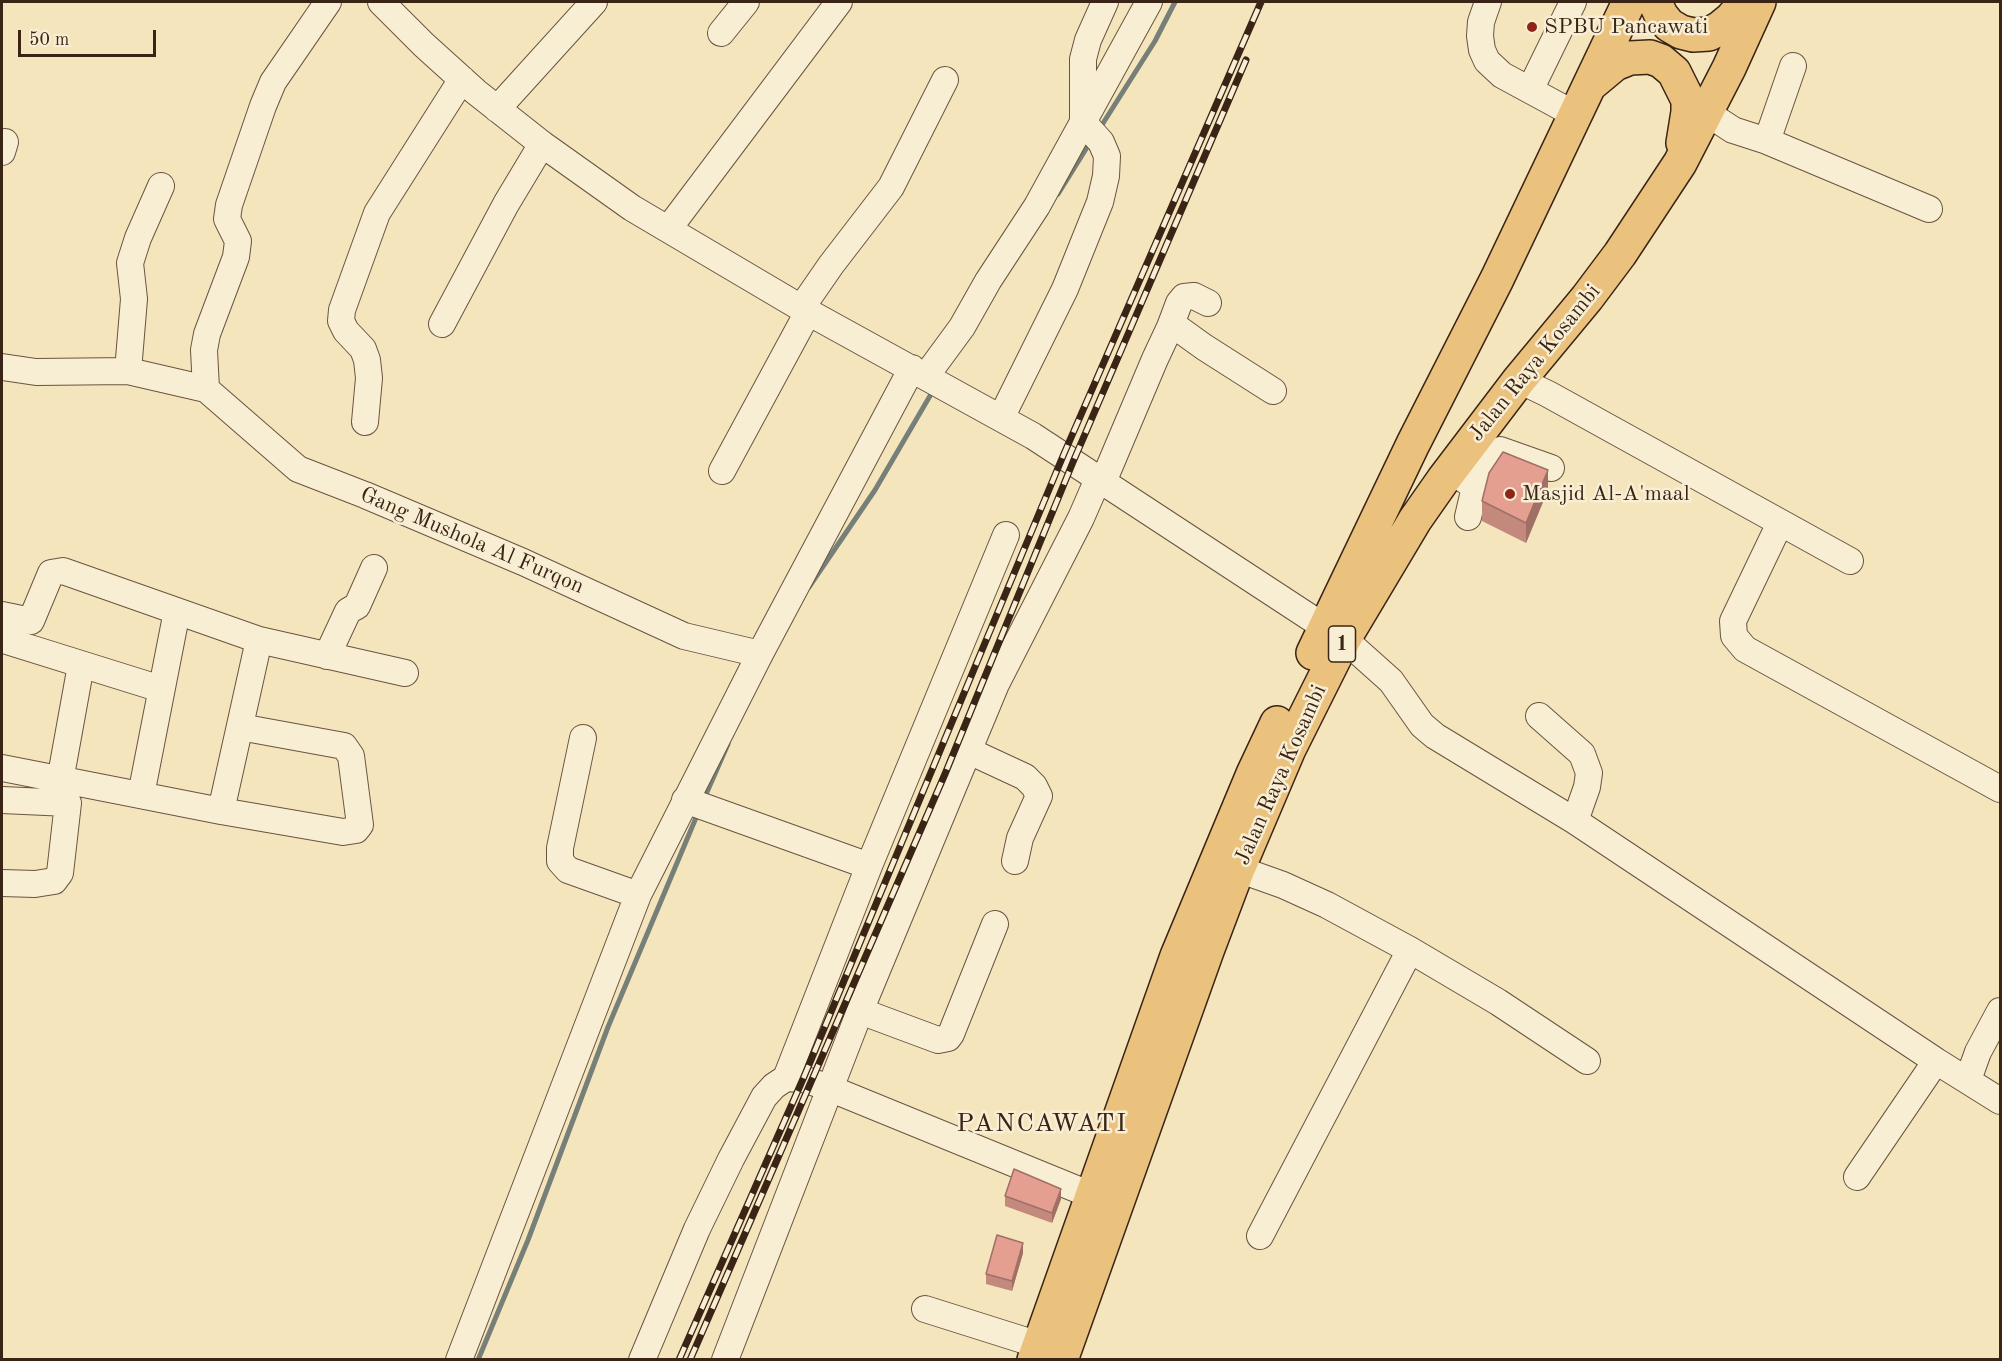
<!DOCTYPE html>
<style>
body{margin:0}
#map{position:relative;width:2002px;height:1361px;overflow:hidden;background:#f5e5bd;font-family:"Old Standard TT",serif}
canvas{display:block}
.frame{position:absolute;inset:0;border:3px solid #3a2416;pointer-events:none}
.scale{position:absolute;left:18px;top:30px;width:138px;height:27px;box-sizing:border-box;border:3px solid #3a2416;border-top:0;padding-left:8px;font-size:18px;line-height:21px;white-space:nowrap;color:#3a2416;-webkit-text-stroke:4px #f8eed4;paint-order:stroke}
</style>
<div id="map">
<canvas width="2002" height="1361"></canvas>
<div class="frame"></div>
<div class="scale">50 m</div>
</div>
<script>
const g = document.querySelector('canvas').getContext('2d');
g.lineJoin = 'round';
function poly(rows) {
  const path = new Path2D();
  for (const r of rows) {
    path.moveTo(r[0], r[1]);
    for (let i = 2; i < r.length; i += 2) path.lineTo(r[i], r[i + 1]);
  }
  return path;
}
function stroke(path, color, width, dash) {
  g.strokeStyle = color;
  g.lineWidth = width;
  g.lineCap = dash ? 'butt' : 'round';
  g.setLineDash(dash || []);
  g.stroke(path);
}
function paint(path, color) {
  g.fillStyle = color;
  g.fill(path, 'evenodd');
}
function label(font, color, halo, rows, align = 'center') {
  g.font = font + ' "Old Standard TT",serif';
  g.lineWidth = 5;
  g.setLineDash([]);
  g.textBaseline = 'middle';
  g.strokeStyle = halo;
  g.fillStyle = color;
  for (const [text, x, y, turn = 0] of rows) {
    g.save();
    g.translate(x, y);
    g.rotate((+turn || 0) * Math.PI / 180);
    g.textAlign = isNaN(turn) ? turn : align;
    if (halo) g.strokeText(text, 0, 0);
    g.fillText(text, 0, 0);
    g.restore();
  }
}
const stream = poly([
 [1100,128,1155,41,1175,2],
 [1058,194,1091,141],
 [809,587,875,490,934,389],
 [704,799,728,744],
 [478,1360,528,1240,608,1027,698,813]
]);
const minor = poly([
 [381,2,424,45,476,92,542,144,632,208,808,312,1033,436,1326,628],
 [1488,2,1481,22,1480,36,1482,50,1487,61,1502,75,1574,114],
 [721,33,746,2],
 [1530,90,1573,2],
 [497,109,594,2],
 [1707,113,1733,130,1767,141,1929,209],
 [1767,141,1793,66],
 [2,152,5,142],
 [669,228,839,2],
 [802,307,831,265,891,187,945,80],
 [442,324,506,204,542,144],
 [1170,327,1179,303,1184,297,1194,296,1208,303],
 [2,367,36,372,128,371,206,389,298,469,365,495,523,562,684,636,760,654],
 [128,371,134,299,130,263,138,238,161,186],
 [926,376,962,327,988,281,1037,206,1149,2],
 [1519,380,1548,394,1850,561],
 [206,389,204,350,207,334,236,257,238,241,227,219,229,205,263,106,273,82,328,2],
 [1001,418,1065,289,1100,202,1106,176,1107,156,1101,142,1083,122,1083,59,1088,40,1105,2],
 [365,422,369,378,367,360,363,349,346,331,341,321,342,310,377,213,462,79],
 [1450,470,1475,487,1500,450,1551,468],
 [722,471,808,312],
 [1103,482,1155,359,1170,327,1179,329,1204,347,1273,391],
 [1468,517,1475,487],
 [1780,523,1733,621,1734,636,1745,649,2000,789],
 [2,615,31,621,51,573,63,571,259,640,405,673],
 [1344,639,1391,681,1422,725,1435,736,1575,821,1936,1061,2000,1101],
 [4,640,161,689],
 [327,656,348,611,357,606,374,568],
 [1539,716,1582,754,1589,773,1587,787,1575,821],
 [583,738,560,848,560,861,568,870,638,895],
 [969,751,1025,777,1034,786,1039,796,1020,838,1015,861],
 [2,768,221,811,259,640],
 [60,781,81,665],
 [141,795,177,611],
 [2,800,68,803,60,873,54,881,35,884,2,883],
 [685,800,869,866],
 [221,811,343,832,356,830,360,825,351,756,344,746,240,727],
 [1238,869,1283,885,1327,905,1410,950,1498,1002,1587,1061],
 [860,1011,938,1040,948,1038,951,1034,995,924],
 [786,1078,869,866,1006,535],
 [1968,1080,1978,1052,2000,1011],
 [1857,1177,1936,1061],
 [1260,1236,1410,950],
 [925,1309,1039,1345],
 [459,1360,638,895,760,654,912,368],
 [642,1360,697,1229,731,1159,764,1097,774,1086,786,1078,803,1079,824,1086,1091,1195],
 [725,1360,860,1011,996,684,1081,518,1098,479]
]);
const highway = poly([
 [1655,2,1661,15,1669,25,1681,32,1693,35,1709,34,1720,28,1731,19,1746,2],
 [1591,84,1615,64,1630,58,1650,57,1661,61,1674,72,1688,100,1688,112,1683,143],
 [1313,653,1413,444,1497,279,1629,2],
 [1034,1360,1177,956,1253,774,1277,723],
 [1061,1360,1207,951,1238,869,1289,749,1344,639,1415,520,1443,480,1519,380,1587,298,1620,254,1680,163,1729,68,1759,2]
]);
const rail = poly([
 [679,1360,803,1079,1063,456,1261,2],
 [690,1360,945,774,1073,462,1246,60]
]);
const wall = poly([
 [1548,490,1526,543,1482,521,1482,501],
 [1005,1196,1061,1199,1052,1223,1005,1206],
 [1023,1253,1012,1291,986,1284,986,1274]
]);
const shadedWall = poly([
 [1548,470,1548,490,1526,543,1526,523],
 [1061,1189,1061,1199,1052,1223,1052,1213],
 [1023,1243,1023,1253,1012,1291,1012,1281]
]);
const building = poly([
 [1503,452,1548,470,1526,523,1482,501,1489,473,1503,452],
 [1014,1169,1061,1189,1052,1213,1005,1196,1014,1169],
 [997,1235,1023,1243,1012,1281,986,1274,997,1235]
]);
const markers = [
 [1532,27,6,"#8f2418"],
 [1510,494,6,"#8f2418"]
];
const shields = [
 [1342,644,27]
];
const shieldNames = [
 ["1",1342,644]
];
const poiNames = [
 ["SPBU Pancawati",1544,27],
 ["Masjid Al-A'maal",1522,494]
];
const streetNames = [
 ["Jalan Raya Kosambi",1535,363,-51],
 ["Gang Mushola Al Furqon",472,541,23],
 ["Jalan Raya Kosambi",1281,775,-66]
];
const quarterNames = [
 ["PANCAWATI",1042,1124]
];
stroke(stream, '#778078', 5);
stroke(minor, '#695440', 28);
stroke(highway, '#3a2416', 36);
stroke(minor, '#f8eed4', 26);
stroke(highway, '#eac27e', 33);
stroke(rail, '#3a2416', 7);
stroke(rail, '#f8eed4', 4.5, [14]);
paint(wall, '#c4897d');
paint(shadedWall, '#a06f66');
paint(building, '#e49f91');
stroke(building, '#a06f66', 1.5);
for (const [x, y, r, color] of markers) {
  const dot = new Path2D();
  dot.arc(x, y, r, 0, 2 * Math.PI);
  g.fillStyle = color;
  g.fill(dot);
  stroke(dot, '#f8eed4', 2);
}
for (const [x, y, w] of shields) {
  const box = new Path2D();
  box.roundRect(x - w / 2, y - 18, w, 36, 4.5);
  g.fillStyle = '#f8eed4';
  g.fill(box);
  stroke(box, '#3a2416', 1.5);
}
label('bold 21px', '#3a2416', null, shieldNames);
label('22px', '#3a2416', '#f8eed4', poiNames, 'left');
label('22px', '#3a2416', '#f8eed4', streetNames);
g.letterSpacing = '1.5px';
label('26px', '#3a2416', '#f8eed4', quarterNames);
g.letterSpacing = '0px';
</script>
